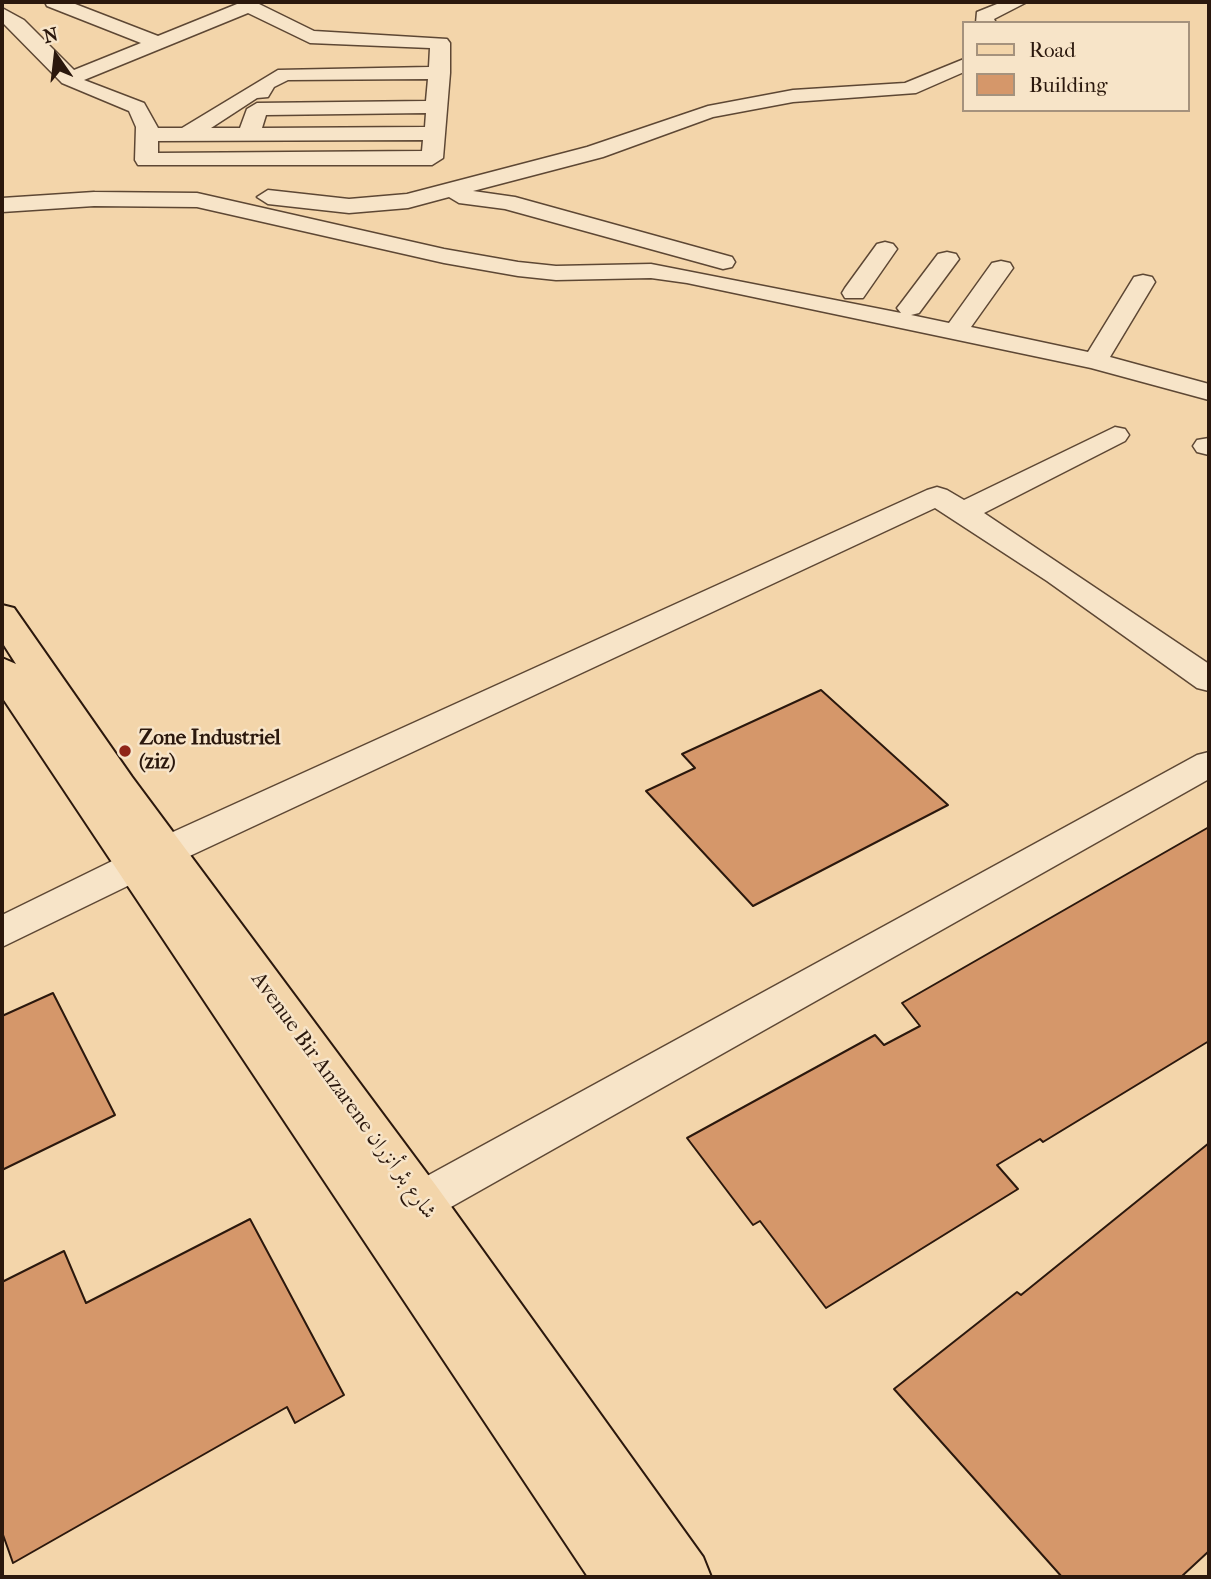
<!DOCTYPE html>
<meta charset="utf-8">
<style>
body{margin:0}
#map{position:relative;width:1211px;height:1579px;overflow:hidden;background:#f3d5aa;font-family:"IM FELL French Canon",serif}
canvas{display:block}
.frame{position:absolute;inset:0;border:4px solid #2b180d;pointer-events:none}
.legend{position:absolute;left:962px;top:21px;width:228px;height:91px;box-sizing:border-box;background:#f7e4c8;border:2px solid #a5927d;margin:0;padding:9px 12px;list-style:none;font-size:21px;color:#2b180d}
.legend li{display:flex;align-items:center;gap:14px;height:35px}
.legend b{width:35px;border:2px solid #a5927d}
.north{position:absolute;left:21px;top:21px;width:70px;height:70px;-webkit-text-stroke:5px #f7e4c8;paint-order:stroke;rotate:346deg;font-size:19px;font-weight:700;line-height:28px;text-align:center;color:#2b180d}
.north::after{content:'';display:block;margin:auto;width:24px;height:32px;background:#2b180d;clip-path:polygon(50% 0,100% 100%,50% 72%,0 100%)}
</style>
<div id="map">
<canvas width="1211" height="1579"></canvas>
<div class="frame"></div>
<ul class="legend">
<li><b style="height:9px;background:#f3d5aa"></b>Road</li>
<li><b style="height:19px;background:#d5976a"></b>Building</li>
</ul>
<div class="north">N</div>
</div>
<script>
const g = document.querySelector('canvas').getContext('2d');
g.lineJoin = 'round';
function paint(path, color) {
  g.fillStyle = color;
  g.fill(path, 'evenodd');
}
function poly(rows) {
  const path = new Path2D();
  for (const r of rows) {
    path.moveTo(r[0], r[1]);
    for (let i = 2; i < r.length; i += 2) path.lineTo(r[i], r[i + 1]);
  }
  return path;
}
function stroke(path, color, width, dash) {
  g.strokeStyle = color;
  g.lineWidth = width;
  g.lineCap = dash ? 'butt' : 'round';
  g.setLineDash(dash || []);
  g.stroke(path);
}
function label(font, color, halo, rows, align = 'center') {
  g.font = font + ' "IM FELL French Canon",Amiri,serif';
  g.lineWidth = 5;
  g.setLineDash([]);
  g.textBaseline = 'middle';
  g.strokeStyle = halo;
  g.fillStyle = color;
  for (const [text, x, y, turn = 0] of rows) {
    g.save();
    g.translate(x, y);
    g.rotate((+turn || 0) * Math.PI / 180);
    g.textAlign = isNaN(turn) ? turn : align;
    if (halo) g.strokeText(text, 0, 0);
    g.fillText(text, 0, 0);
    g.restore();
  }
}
const building = poly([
 [821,690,948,805,753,906,646,791,695,768,682,754,821,690],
 [1209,827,1209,1041,1043,1142,1040,1139,997,1165,1018,1189,826,1308,760,1221,753,1225,687,1138,875,1035,884,1045,920,1026,902,1003,1209,827],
 [53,993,115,1115,2,1170,2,1016,53,993],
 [1209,1143,1209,1551,1181,1577,1062,1577,894,1389,1017,1292,1021,1295,1209,1143],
 [250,1219,344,1395,295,1423,287,1407,13,1563,2,1532,2,1282,64,1251,86,1303,250,1219]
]);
const minor = poly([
 [45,2,70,2,158,36,242,2,255,2,314,31,447,39,450,43,450,73,443,158,432,165,138,165,135,160,136,127,129,111,62,83,2,22,2,8,24,20,74,70,141,43,47,6,45,2],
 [248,13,310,43,430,48,429,67,278,70,182,128,158,128,144,103,84,80,248,13],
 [428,79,426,101,257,103,247,109,240,128,211,128,257,98,268,97,274,87,288,80,428,79],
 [426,113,425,127,262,128,266,115,426,113],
 [423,140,422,151,158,153,158,141,423,140],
 [1002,2,1027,2,994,19,996,23,976,23,977,12,1002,2],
 [964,59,964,72,916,93,793,102,713,117,603,157,473,191,515,197,732,257,735,262,732,267,723,269,505,209,459,203,449,197,408,208,349,213,268,204,257,197,268,190,349,199,407,194,587,147,708,106,793,90,905,83,964,59],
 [94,192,197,193,444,249,518,262,556,266,651,264,901,313,897,308,901,303,938,254,947,252,956,254,959,259,919,313,911,315,949,323,992,263,1001,261,1010,263,1013,268,971,327,1088,352,1134,277,1143,275,1152,277,1155,282,1110,357,1209,384,1209,400,1091,368,687,283,651,278,556,280,518,276,444,263,197,207,94,206,2,212,2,198,94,192],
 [885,242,893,244,897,249,863,298,845,298,842,293,845,288,877,244,885,242],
 [1115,427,1125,429,1129,435,1125,441,984,513,1209,664,1209,691,1197,688,1047,581,935,508,179,861,2,947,2,915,153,841,927,490,937,487,947,490,964,500,1115,427],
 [1209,438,1209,455,1197,452,1193,446,1197,440,1209,438],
 [1209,752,1209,779,435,1216,420,1221,405,1216,398,1202,405,1188,1197,755,1209,752]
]);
const major = poly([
 [2,605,14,608,132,777,437,1187,703,1557,711,1577,588,1577,2,697,2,658,16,664,2,642,2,605]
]);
const markers = [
 [125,751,7,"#8f2418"]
];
const poiNames = [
 ["Zone Industriel",139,739],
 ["(ziz)",139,763]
];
const streetNames = [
 ["Avenue Bir Anzarene شارع بئر أنزران",343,1096,54]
];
paint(building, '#d5976a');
stroke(building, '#2b180d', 2);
stroke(minor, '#5d4734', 3);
stroke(major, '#2b180d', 4);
paint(minor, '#f7e4c8');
paint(major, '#f3d5aa');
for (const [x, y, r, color] of markers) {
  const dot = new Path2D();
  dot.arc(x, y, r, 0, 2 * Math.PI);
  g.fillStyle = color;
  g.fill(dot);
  stroke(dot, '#f7e4c8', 2.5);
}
label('bold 21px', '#2b180d', '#f7e4c8', poiNames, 'left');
label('21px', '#2b180d', '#f7e4c8', streetNames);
</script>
